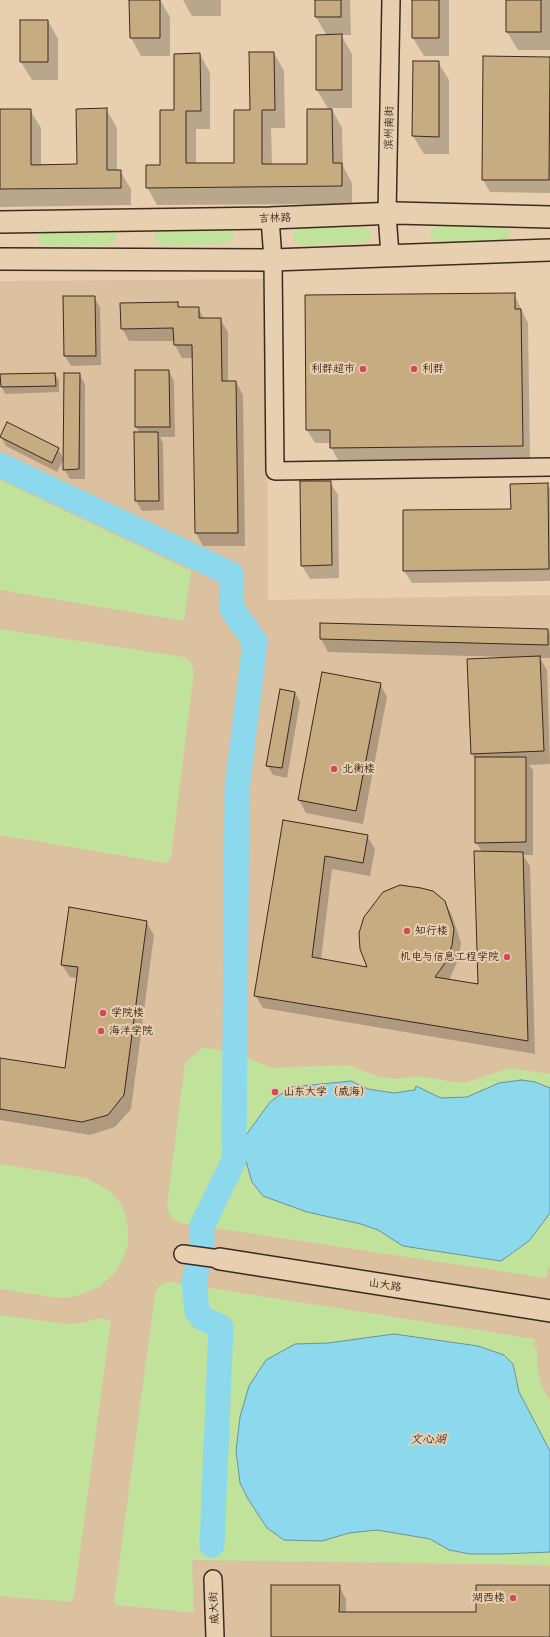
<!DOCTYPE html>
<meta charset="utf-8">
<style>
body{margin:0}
canvas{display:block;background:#e8cfb0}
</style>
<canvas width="550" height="1637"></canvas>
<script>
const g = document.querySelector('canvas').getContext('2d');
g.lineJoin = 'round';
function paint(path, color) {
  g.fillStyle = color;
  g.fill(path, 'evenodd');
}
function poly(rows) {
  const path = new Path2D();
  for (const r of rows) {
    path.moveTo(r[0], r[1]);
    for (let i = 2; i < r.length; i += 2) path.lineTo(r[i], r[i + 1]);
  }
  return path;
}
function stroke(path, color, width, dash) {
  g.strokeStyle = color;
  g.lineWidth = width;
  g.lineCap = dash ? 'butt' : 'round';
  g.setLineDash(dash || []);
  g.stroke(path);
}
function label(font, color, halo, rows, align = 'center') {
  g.font = font + ' Mali,"LXGW WenKai TC",sans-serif';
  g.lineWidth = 4;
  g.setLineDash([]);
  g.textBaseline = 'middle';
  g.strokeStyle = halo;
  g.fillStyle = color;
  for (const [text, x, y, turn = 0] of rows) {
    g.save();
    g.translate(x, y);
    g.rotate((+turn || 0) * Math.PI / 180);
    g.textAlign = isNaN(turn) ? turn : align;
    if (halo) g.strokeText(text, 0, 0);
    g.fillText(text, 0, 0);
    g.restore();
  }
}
const built = poly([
 [267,279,268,600,550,595,550,1584,476,1585,475,1637,0,1637,0,281]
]);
const green = poly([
 [438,226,501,226,509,230,509,236,501,241,440,243,431,239,430,230],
 [363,227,371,232,371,238,363,243,302,245,293,241,293,232,300,228],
 [226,228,234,233,234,239,226,244,164,246,155,242,155,233,163,229],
 [108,229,117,233,116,240,109,245,47,246,38,242,38,234,45,230],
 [0,480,191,571,184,621,0,590],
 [0,629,178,656,187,658,192,665,194,672,171,857,166,863,0,835],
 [203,1047,243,1056,272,1068,348,1065,380,1077,397,1079,416,1076,464,1083,510,1068,550,1074,550,1267,548,1267,547,1278,181,1223,173,1219,169,1213,167,1206,185,1063],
 [0,1164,86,1178,110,1191,120,1202,125,1213,128,1229,128,1244,122,1261,113,1275,99,1287,77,1296,63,1298,50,1297,0,1289],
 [171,1282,535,1339,534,1347,537,1348,537,1365,541,1384,550,1402,550,1565,192,1560,194,1613,116,1605,114,1602,155,1294,158,1287,163,1283],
 [0,1315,66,1324,83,1323,97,1318,111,1320,74,1597,71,1602,0,1596]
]);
const water = poly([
 [521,1080,535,1082,550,1088,550,1213,529,1241,501,1261,403,1246,378,1230,361,1224,307,1212,263,1196,252,1182,243,1151,246,1135,270,1102,291,1087,351,1081,368,1089,394,1093,415,1090,416,1086,441,1098,467,1097,499,1083,521,1080],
 [394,1334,478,1346,504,1355,513,1364,519,1392,550,1451,550,1552,503,1554,470,1554,449,1550,430,1539,377,1530,349,1533,322,1541,284,1540,267,1528,248,1499,240,1483,236,1451,240,1417,249,1386,266,1360,295,1344,328,1343,394,1334]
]);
const shadow = poly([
 [130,0,160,0,170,17,170,56,141,56,131,38],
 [183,0,221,0,221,16,192,16],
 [316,0,350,0,351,35,341,35,352,54,352,108,331,108,342,128,343,166,352,183,352,204,157,205,147,187,161,166,175,111,200,54,210,73,210,129,196,129,196,164,235,164,251,111,274,53,284,71,285,128,271,128,272,165,308,165,329,110,317,90,327,36,316,17],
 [413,0,449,0,449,56,424,56,413,38],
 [507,0,550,0,550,50,518,50,507,32],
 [48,21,58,39,58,80,32,80,21,62],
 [550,58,550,193,490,192,483,180],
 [414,62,438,62,449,80,449,154,424,154,413,136],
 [106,109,117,128,117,171,120,171,131,189,131,205,0,207,0,167,30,110,41,128,41,166,78,165],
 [514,294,528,323,530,459,338,460,331,447,331,443,315,443,307,430],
 [94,297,100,307,101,365,71,366,65,356],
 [177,303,180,308,198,308,204,319,220,319,228,332,228,382,236,382,243,395,245,546,203,546,196,533,193,358,182,358,175,345,175,341,129,341,122,328],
 [136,371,169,371,174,381,175,437,160,437,163,443,164,510,142,511,136,501,140,433,136,427],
 [55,374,59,380,59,392,5,394,2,387,1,375],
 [79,374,85,384,85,479,70,479,64,469],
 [1,437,58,449,64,459,57,472,6,446],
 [330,482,338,495,339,578,310,579,302,566],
 [547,484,550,489,550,581,412,583,404,571,512,510],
 [548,630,550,634,550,658,540,658,547,670,550,764,529,765,533,770,533,855,523,855,530,866,535,1054,263,1008,255,995,284,821,367,836,375,849,370,876,332,869,321,959,368,968,444,902,452,915,461,943,459,958,449,980,479,985,482,852,476,842,476,760,472,754,468,660,506,658,506,657,328,652,321,639],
 [380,684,387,697,363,824,306,813,299,800],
 [295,692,300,702,287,778,273,775,267,765],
 [146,922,154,935,131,1109,115,1127,90,1135,0,1120,0,1059,66,1069,78,978,70,977,62,965],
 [339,1586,346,1599,346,1613,477,1613,550,1586,550,1637,272,1637]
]);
const river = poly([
 [0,465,231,574,232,609,255,642,237,789,234,1160,202,1226,202,1242,194,1282,197,1311,202,1318,221,1327,212,1545]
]);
const building = poly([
 [129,0,160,0,160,38,130,38,129,0],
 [315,0,341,0,341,17,315,17,315,0],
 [412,0,439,0,439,38,412,38,412,0],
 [506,0,541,0,541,32,506,32,506,0],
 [20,20,48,20,48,62,20,62,20,20],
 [342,34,342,90,316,90,316,35,342,34],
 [249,52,274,52,275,110,262,110,262,164,307,164,307,109,332,109,333,163,342,163,342,186,146,188,146,165,160,165,160,110,174,110,174,54,200,53,201,111,186,111,186,163,234,163,234,110,250,110,249,52],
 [483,56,550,57,549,180,482,180,483,56],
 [413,61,439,61,439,137,412,136,413,61],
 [107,108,107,170,121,170,121,188,0,189,0,109,31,109,31,165,77,164,76,109,107,108],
 [515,293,515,309,521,309,523,446,330,448,330,430,306,430,305,295,515,293],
 [63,296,95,296,96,356,64,356,63,296],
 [178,302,178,307,199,307,199,318,221,318,222,381,236,381,238,533,195,533,192,345,174,345,173,328,121,329,120,303,178,302],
 [135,370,169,370,170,427,135,427,135,370],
 [55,373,56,386,1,387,0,374,55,373],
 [64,373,80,373,79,469,63,470,64,373],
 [7,422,59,448,52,463,0,437,7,422],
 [134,432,158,432,159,501,135,501,134,432],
 [300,481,331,481,332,565,301,566,300,481],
 [548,483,549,569,403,571,403,510,511,509,510,484,548,483],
 [320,623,548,629,548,645,320,639,320,623],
 [540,656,544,751,471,754,467,659,540,656],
 [322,672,381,683,356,811,298,800,322,672],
 [280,689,295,692,282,768,266,766,280,689],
 [475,757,526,757,526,842,475,843,475,757],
 [283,820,368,835,363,863,325,856,312,957,367,967,360,949,359,933,364,917,383,892,400,885,421,888,433,891,445,901,454,929,452,945,445,963,435,977,478,984,474,851,523,852,528,1041,254,996,283,820],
 [69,907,147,921,124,1095,108,1115,82,1122,0,1109,0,1058,65,1068,78,967,61,965,69,907],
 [271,1585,340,1585,339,1612,476,1612,476,1585,550,1585,550,1637,271,1637,271,1585]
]);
const minor = poly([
 [270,218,273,260,275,471,550,467],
 [390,255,387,214,391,0],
 [183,1254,220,1259],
 [213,1579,215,1637]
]);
const major = poly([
 [0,222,270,218,396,213,550,217],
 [0,259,273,260,550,250],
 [220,1259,550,1311]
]);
const markers = [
 [363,369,4,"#d1495b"],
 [414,369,4,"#d1495b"],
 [334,769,4,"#d1495b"],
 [407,931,4,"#d1495b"],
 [507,957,4,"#d1495b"],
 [103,1013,4,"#d1495b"],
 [101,1031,4,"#d1495b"],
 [275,1092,4,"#d1495b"],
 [513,1598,4,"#d1495b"]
];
const streetNames = [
 ["滨州南街",389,128,-89],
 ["吉林路",275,218,-2],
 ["山大路",385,1285,9],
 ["威大街",214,1608,-93]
];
const poiNames = [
 ["利群超市",355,369,"right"],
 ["利群",422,369],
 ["北衡楼",342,769],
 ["知行楼",415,931],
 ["机电与信息工程学院",499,957,"right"],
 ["学院楼",111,1013],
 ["海洋学院",109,1031],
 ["山东大学（威海）",283,1092],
 ["湖西楼",505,1598,"right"]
];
const waterNames = [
 ["文心湖",428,1439]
];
paint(built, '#dbc19f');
paint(green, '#c1e29b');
paint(water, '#8cd8ec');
stroke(water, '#6c929a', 1);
paint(shadow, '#0003');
stroke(river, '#8cd8ec', 25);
paint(building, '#c8ac81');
stroke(building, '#3b2a1e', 1);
stroke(minor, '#3b2a1e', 20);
stroke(major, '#3b2a1e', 24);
stroke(minor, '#e8cfb0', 17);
stroke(major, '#e8cfb0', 21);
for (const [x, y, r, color] of markers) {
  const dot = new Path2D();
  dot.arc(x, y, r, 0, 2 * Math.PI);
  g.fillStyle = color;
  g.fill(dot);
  stroke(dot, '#e8cfb0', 1.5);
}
label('11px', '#3b2a1e', '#e8cfb0', streetNames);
label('11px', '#3b2a1e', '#e8cfb0', poiNames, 'left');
label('italic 12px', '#433b33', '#e8cfb0', waterNames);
</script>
